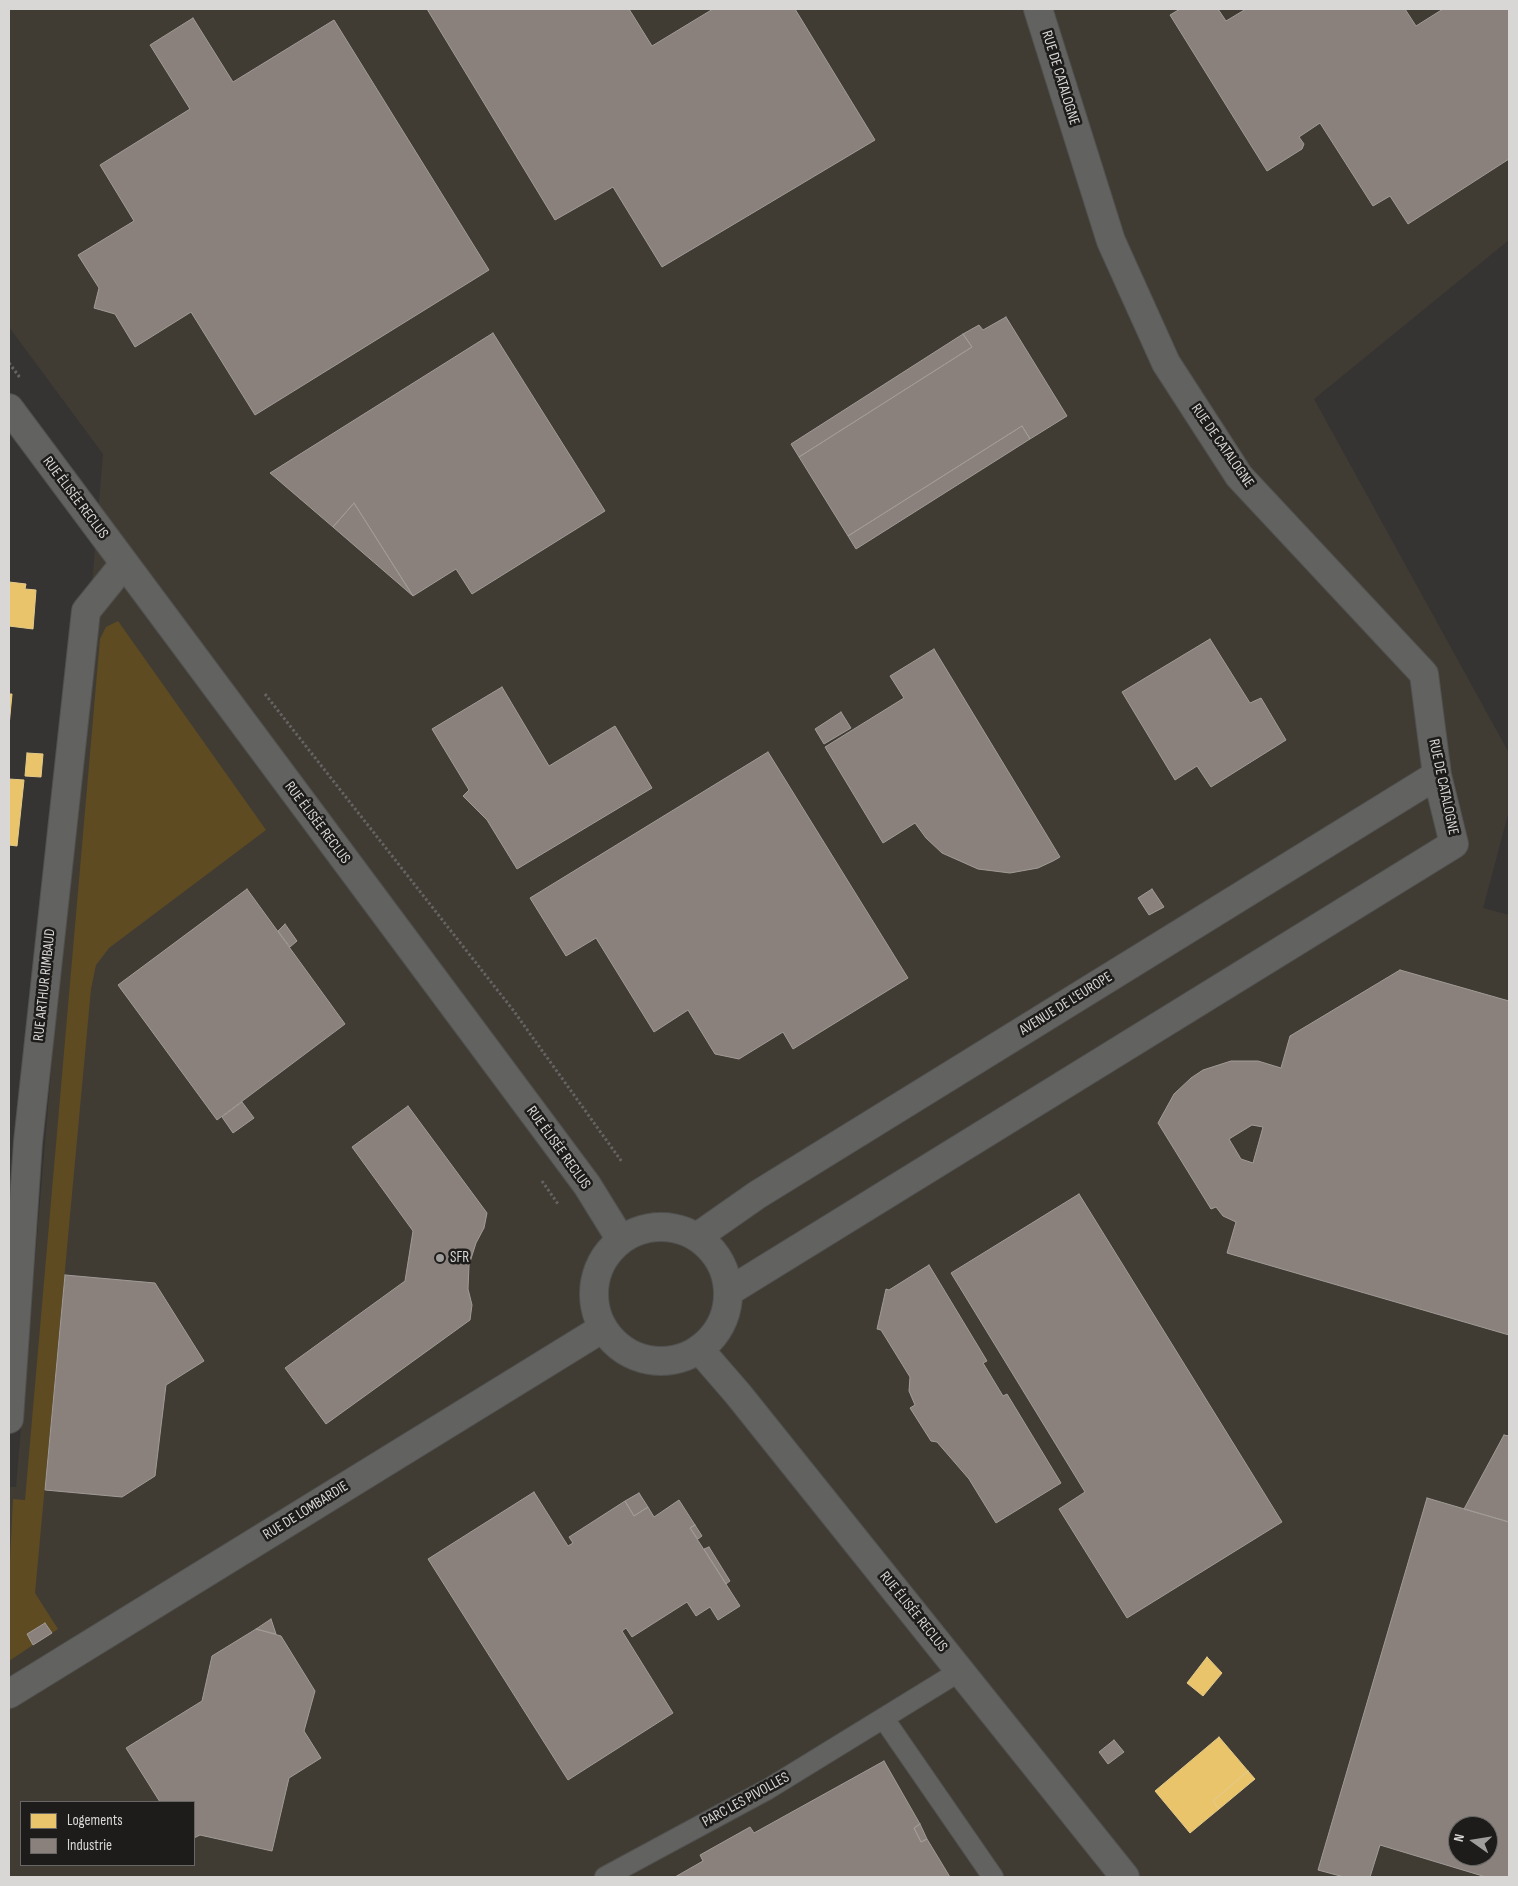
<!DOCTYPE html>
<meta charset="utf-8">
<style>
body{margin:0}
#map{position:relative;width:1518px;height:1886px;overflow:hidden;background:#353432;font-family:"Sofia Sans Condensed",sans-serif}
canvas{display:block}
.frame{position:absolute;inset:0;border:10px solid #d8d7d5;pointer-events:none}
.legend{position:absolute;left:20px;top:1801px;width:175px;height:65px;box-sizing:border-box;background:#1d1c1b;border:1px solid #686765;margin:0;padding:6px 9px;list-style:none;font-size:15px;color:#d8d7d5}
.legend li{display:flex;align-items:center;gap:10px;height:25px}
.legend b{width:25px;border:1px solid #686765}
.north{position:absolute;left:1448px;top:1816px;width:50px;height:50px;box-sizing:border-box;background:#1d1c1b;border:1px solid #686765;border-radius:50%;rotate:283deg;font-size:14px;font-weight:700;line-height:20px;text-align:center;color:#d8d7d5}
.north::after{content:'';display:block;margin:auto;width:18px;height:22px;background:#9f9e9c;clip-path:polygon(50% 0,100% 100%,50% 72%,0 100%)}
</style>
<div id="map">
<canvas width="1518" height="1886"></canvas>
<div class="frame"></div>
<ul class="legend">
<li><b style="height:14px;background:#e9c46a"></b>Logements</li>
<li><b style="height:14px;background:#8a817c"></b>Industrie</li>
</ul>
<div class="north">N</div>
</div>
<script>
const g = document.querySelector('canvas').getContext('2d');
g.lineJoin = 'round';
function paint(path, color) {
  g.fillStyle = color;
  g.fill(path, 'evenodd');
}
function poly(rows) {
  const path = new Path2D();
  for (const r of rows) {
    if (r.length === 3) {
      path.moveTo(r[0] + r[2], r[1]);
      path.arc(r[0], r[1], r[2], 0, 2 * Math.PI);
      continue;
    }
    path.moveTo(r[0], r[1]);
    for (let i = 2; i < r.length; i += 2) path.lineTo(r[i], r[i + 1]);
  }
  return path;
}
function stroke(path, color, width, dash) {
  g.strokeStyle = color;
  g.lineWidth = width;
  g.lineCap = dash ? 'butt' : 'round';
  g.setLineDash(dash || []);
  g.stroke(path);
}
function label(font, color, halo, rows, align = 'center') {
  g.font = font + ' "Sofia Sans Condensed",sans-serif';
  g.lineWidth = 5;
  g.setLineDash([]);
  g.textBaseline = 'middle';
  g.strokeStyle = halo;
  g.fillStyle = color;
  for (const [text, x, y, turn = 0] of rows) {
    g.save();
    g.translate(x, y);
    g.rotate((+turn || 0) * Math.PI / 180);
    g.textAlign = isNaN(turn) ? turn : align;
    if (halo) g.strokeText(text, 0, 0);
    g.fillText(text, 0, 0);
    g.restore();
  }
}
const built = poly([
 [9,9,1509,9,1509,240,1314,399,1509,753,1509,811,1483,908,1509,915,1509,1877,9,1877,9,1487,16,1487,103,454,9,327],
 [21,1802,194,1802,194,1865,21,1865],
 [1458,1826,1488,1826,1488,1856,1458,1856]
]);
const green = poly([
 [118,621,266,830,109,948,96,965,91,989,35,1593,58,1629,52,1633,45,1623,27,1634,33,1645,9,1661,9,1580,13,1499,25,1500,100,639,106,627]
]);
const homes = poly([
 [9,582,26,584,25,589,36,590,33,629,9,626,9,582],
 [9,694,12,694,9,726,9,694],
 [27,753,43,754,41,777,25,776,27,753],
 [9,779,24,780,17,846,9,845,9,779],
 [1207,1657,1222,1673,1203,1696,1187,1683,1207,1657],
 [1219,1737,1248,1771,1213,1801,1219,1809,1190,1833,1155,1791,1219,1737],
 [1248,1771,1255,1779,1219,1809,1213,1801,1248,1771]
]);
const industry = poly([
 [427,9,629,9,652,46,713,9,795,9,875,140,662,267,613,187,555,220,427,9],
 [1180,9,1218,9,1226,21,1246,9,1405,9,1416,26,1443,9,1509,9,1509,159,1408,224,1390,196,1373,206,1320,123,1299,137,1304,144,1302,149,1267,171,1170,15,1180,9],
 [193,18,233,82,334,20,489,270,255,415,191,312,135,347,115,314,94,308,99,288,78,255,134,221,100,165,190,109,150,45,193,18],
 [1006,317,1067,416,1030,439,1022,426,848,536,799,457,972,347,963,334,979,325,983,330,1006,317],
 [493,333,605,511,472,594,456,569,413,596,354,503,333,527,270,473,493,333],
 [963,334,972,347,799,457,791,444,963,334],
 [1022,426,1030,439,856,549,848,536,1022,426],
 [354,503,413,596,333,527,354,503],
 [1210,639,1250,703,1261,698,1286,740,1211,787,1197,766,1175,780,1122,692,1210,639],
 [934,649,1060,857,1053,861,1038,868,1010,873,978,869,942,853,926,838,915,823,883,843,825,747,904,698,890,676,934,649],
 [502,687,549,766,615,726,652,788,517,869,487,820,463,796,469,790,432,729,502,687],
 [841,712,851,728,824,744,815,729,841,712],
 [768,752,908,978,793,1049,783,1032,739,1059,715,1054,688,1010,654,1032,596,938,566,956,530,898,768,752],
 [247,889,345,1024,217,1120,118,985,247,889],
 [1152,889,1164,907,1149,915,1138,898,1152,889],
 [285,924,297,941,290,947,278,931,285,924],
 [1400,970,1509,1001,1509,1335,1227,1253,1236,1222,1223,1216,1216,1207,1211,1209,1158,1123,1174,1094,1191,1078,1203,1070,1231,1061,1258,1061,1281,1068,1290,1036,1400,970],
 [1252,1125,1263,1127,1253,1163,1241,1159,1229,1139,1252,1125],
 [242,1102,254,1118,233,1133,222,1117,242,1102],
 [408,1106,487,1213,484,1228,476,1243,469,1265,468,1289,472,1305,470,1320,326,1424,285,1368,405,1281,413,1231,352,1147,408,1106],
 [1079,1194,1282,1522,1127,1618,1059,1509,1085,1492,951,1273,1079,1194],
 [929,1265,987,1361,983,1363,1003,1396,1007,1394,1061,1483,996,1523,969,1479,937,1442,931,1441,910,1408,915,1405,909,1391,910,1377,881,1330,877,1329,886,1289,889,1290,929,1265],
 [65,1275,155,1283,204,1361,166,1385,155,1476,122,1497,45,1490,65,1275],
 [1504,1435,1509,1436,1509,1522,1464,1509,1504,1435],
 [534,1492,568,1546,573,1543,569,1537,625,1501,634,1516,648,1507,654,1517,679,1500,695,1525,690,1528,740,1606,718,1620,710,1607,696,1616,687,1602,632,1637,626,1628,622,1631,673,1713,568,1780,428,1559,534,1492],
 [639,1493,648,1507,634,1516,625,1501,639,1493],
 [1427,1498,1509,1522,1509,1877,1486,1877,1380,1845,1370,1877,1344,1877,1318,1870,1427,1498],
 [1458,1826,1488,1826,1488,1856,1458,1856,1458,1826],
 [695,1525,702,1536,698,1539,690,1528,695,1525],
 [709,1547,730,1581,726,1584,704,1549,709,1547],
 [271,1619,276,1634,256,1629,271,1619],
 [45,1623,52,1633,33,1645,27,1634,45,1623],
 [256,1629,281,1636,315,1691,304,1731,321,1758,289,1778,272,1851,200,1835,194,1838,194,1802,160,1802,126,1748,202,1701,212,1656,256,1629],
 [1114,1740,1124,1752,1108,1764,1099,1752,1114,1740],
 [884,1761,920,1824,914,1828,921,1842,927,1839,950,1877,675,1877,703,1861,700,1855,750,1827,754,1833,884,1761],
 [920,1824,927,1839,921,1842,914,1828,920,1824]
]);
const path = poly([
 [9,363,21,379],
 [265,694,513,1010,622,1162],
 [542,1181,558,1204]
]);
const lane = poly([
 [884,1719,993,1877],
 [605,1877,768,1789,960,1671]
]);
const street = poly([
 [697,1237,757,1195,1437,775],
 [728,1292,1454,844,1437,775,1424,674,1239,476,1166,363,1111,241,1038,9],
 [9,1419,28,1142,86,611,124,564],
 [9,1694,603,1328]
]);
const secondary = poly([
 [9,408,587,1185,621,1240],
 [661,1294,67],
 [699,1349,738,1394,1125,1877]
]);
const markers = [
 [440,1258,5,"#9f9e9c"]
];
const streetNames = [
 ["RUE DE CATALOGNE",1060,78,73],
 ["RUE DE CATALOGNE",1222,446,55],
 ["RUE ÉLISÉE RECLUS",75,498,53],
 ["RUE DE CATALOGNE",1443,787,78],
 ["RUE ÉLISÉE RECLUS",317,823,53],
 ["RUE ARTHUR RIMBAUD",45,985,-84],
 ["AVENUE DE L'EUROPE",1066,1004,-32],
 ["RUE ÉLISÉE RECLUS",558,1148,54],
 ["RUE DE LOMBARDIE",306,1511,-32],
 ["RUE ÉLISÉE RECLUS",913,1612,51],
 ["PARC LES PIVOLLES",746,1800,-29]
];
const poiNames = [
 ["SFR",450,1258]
];
paint(built, '#403c34');
paint(green, '#5e4b22');
paint(homes, '#e9c46a');
stroke(homes, '#e4ca8a', 1);
paint(industry, '#8a817c');
stroke(industry, '#a19b97', 1);
stroke(lane, '#51514f', 22);
stroke(street, '#51514f', 30);
stroke(secondary, '#51514f', 30);
stroke(path, '#656463', 3, [2.5, 2.5]);
stroke(lane, '#626261', 20);
stroke(street, '#626261', 28);
stroke(secondary, '#626261', 28);
for (const [x, y, r, color] of markers) {
  const dot = new Path2D();
  dot.arc(x, y, r, 0, 2 * Math.PI);
  g.fillStyle = color;
  g.fill(dot);
  stroke(dot, '#1d1c1b', 2);
}
label('15px', '#d8d7d5', '#1d1c1b', streetNames);
label('15px', '#d8d7d5', '#1d1c1b', poiNames, 'left');
</script>
